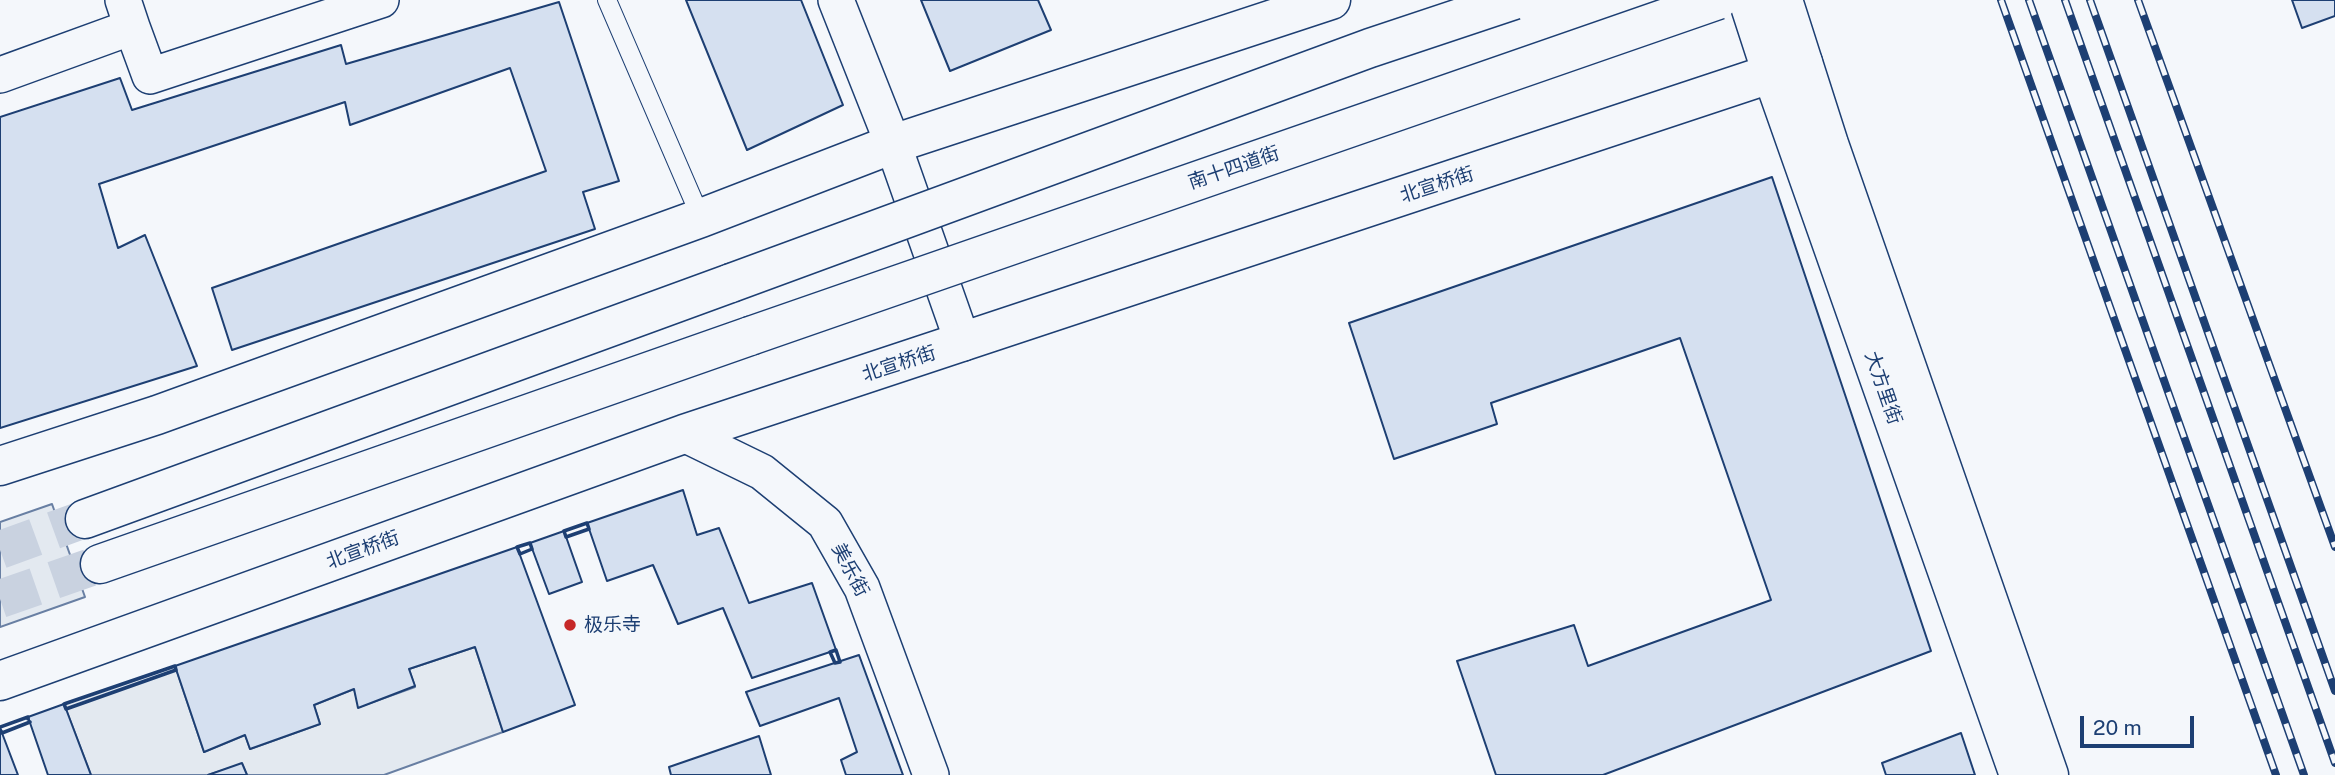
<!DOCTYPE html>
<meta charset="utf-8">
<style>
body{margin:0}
#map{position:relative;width:2335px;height:775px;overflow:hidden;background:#f4f7fb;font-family:"Public Sans",sans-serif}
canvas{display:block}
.scale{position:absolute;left:2080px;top:716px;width:114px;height:32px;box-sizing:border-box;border:4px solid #1d3f73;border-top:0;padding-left:9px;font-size:21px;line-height:24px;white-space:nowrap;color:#1d3f73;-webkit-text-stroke:5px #f4f7fb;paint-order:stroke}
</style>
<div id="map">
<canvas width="2335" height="775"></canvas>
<div class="scale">20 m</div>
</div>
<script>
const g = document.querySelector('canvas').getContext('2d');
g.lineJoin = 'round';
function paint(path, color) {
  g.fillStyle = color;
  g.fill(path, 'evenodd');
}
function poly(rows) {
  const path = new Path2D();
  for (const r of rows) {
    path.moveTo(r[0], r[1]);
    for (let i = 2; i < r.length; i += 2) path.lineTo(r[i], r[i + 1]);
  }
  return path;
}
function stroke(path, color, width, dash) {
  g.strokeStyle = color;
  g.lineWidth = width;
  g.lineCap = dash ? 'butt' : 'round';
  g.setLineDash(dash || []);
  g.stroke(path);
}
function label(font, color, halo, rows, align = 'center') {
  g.font = font + ' "Public Sans","Noto Sans SC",sans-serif';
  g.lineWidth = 5;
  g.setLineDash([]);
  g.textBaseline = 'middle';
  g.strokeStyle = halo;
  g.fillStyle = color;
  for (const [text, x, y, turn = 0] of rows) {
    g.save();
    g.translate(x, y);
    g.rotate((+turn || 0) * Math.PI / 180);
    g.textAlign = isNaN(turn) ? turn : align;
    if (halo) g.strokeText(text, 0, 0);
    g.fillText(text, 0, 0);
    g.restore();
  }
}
const green = poly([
 [52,504,85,597,0,627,0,522,52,504],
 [475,647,503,732,384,775,247,775,242,764,208,775,91,775,64,704,175,666,204,752,245,735,250,749,320,724,314,705,354,689,359,707,415,687,409,669,475,647]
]);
const building = poly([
 [686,0,801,0,843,105,747,150,686,0],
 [921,0,1038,0,1051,30,950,71,921,0],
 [2292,0,2335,0,2335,16,2302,28,2292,0],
 [559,2,619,181,583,192,595,229,232,350,212,288,546,171,510,68,350,125,345,102,99,184,118,248,145,235,197,366,0,428,0,117,120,78,132,110,341,45,346,64,559,2],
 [1772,177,1931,651,1603,775,1496,775,1457,661,1574,625,1588,666,1771,600,1680,338,1491,403,1497,424,1394,459,1349,323,1772,177],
 [683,490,697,535,719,528,749,603,812,583,836,650,752,678,723,608,678,624,653,565,607,581,587,523,683,490],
 [564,531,582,582,549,594,530,543,564,531],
 [517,547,575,705,503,732,475,647,409,669,415,686,358,708,354,689,314,705,320,724,250,749,245,735,204,752,175,666,517,547],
 [859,655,903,775,846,775,841,760,857,752,839,698,760,726,746,692,859,655],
 [64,704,66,709,91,775,48,775,28,717,64,704],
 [0,727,2,733,18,775,0,775,0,727],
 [1961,733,1975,775,1886,775,1882,763,1961,733],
 [759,736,771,775,671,775,669,767,759,736],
 [242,763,247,775,208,775,242,763]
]);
const primaryTunnel = poly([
 [0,550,85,519],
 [0,599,100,564]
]);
const lane = poly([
 [607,0,701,218]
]);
const street = poly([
 [123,0,132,27],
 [836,0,893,144,963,343],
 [0,75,132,27,150,76,381,0],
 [684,434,762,472,825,523,862,588,931,775]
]);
const secondary = poly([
 [1748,0,1772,74,2019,775],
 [1783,0,1829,144,2049,775]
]);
const primary = poly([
 [0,466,157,415,701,218,893,144,1331,0],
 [85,519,731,283],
 [100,564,750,336],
 [0,681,684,434,1803,63]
]);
const rail = poly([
 [2001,0,2276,775],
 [2029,0,2304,775],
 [2065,0,2335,763],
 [2090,0,2335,691],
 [2138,0,2335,547]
]);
const primaryBridge = poly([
 [731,283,1370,48,1514,0],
 [750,336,1718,0]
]);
const wall = poly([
 [587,523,589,529,566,537,564,531,587,523],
 [530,543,532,549,520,554,517,547,530,543],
 [836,650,840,662,835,663,830,652,836,650],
 [175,666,176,670,66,709,64,704,175,666],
 [0,727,28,717,28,719],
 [1,731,2,733,30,722]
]);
const markers = [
 [570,625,7,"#c62828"]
];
const streetNames = [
 ["南十四道街",1234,168,-19],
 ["北宣桥街",1437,185,-18],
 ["北宣桥街",899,364,-18],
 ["大方里街",1883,388,71],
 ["北宣桥街",363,550,-20],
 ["美乐街",850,570,62]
];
const poiNames = [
 ["极乐寺",584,625]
];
paint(green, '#e3e9f0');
stroke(green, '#687fa3', 2);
paint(building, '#d5e0f0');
stroke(building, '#1d3f73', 2);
stroke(primaryTunnel, '#c9d2e0', 38, [38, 19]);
stroke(lane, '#1d3f73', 20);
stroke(street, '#1d3f73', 38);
stroke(secondary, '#1d3f73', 41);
stroke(primary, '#1d3f73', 41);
stroke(lane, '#f4f7fb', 18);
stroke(street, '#f4f7fb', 35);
stroke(secondary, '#f4f7fb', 38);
stroke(primary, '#f4f7fb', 38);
stroke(rail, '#1d3f73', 8);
stroke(rail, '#f4f7fb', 5, [16]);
stroke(primaryBridge, '#1d3f73', 41, []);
stroke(primaryBridge, '#f4f7fb', 38);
stroke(wall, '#1d3f73', 3.5);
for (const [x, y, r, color] of markers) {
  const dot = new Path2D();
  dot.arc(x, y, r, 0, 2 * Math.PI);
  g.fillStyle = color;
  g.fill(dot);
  stroke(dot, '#f4f7fb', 2.5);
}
label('19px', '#1d3f73', '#f4f7fb', streetNames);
label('19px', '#1d3f73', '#f4f7fb', poiNames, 'left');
</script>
